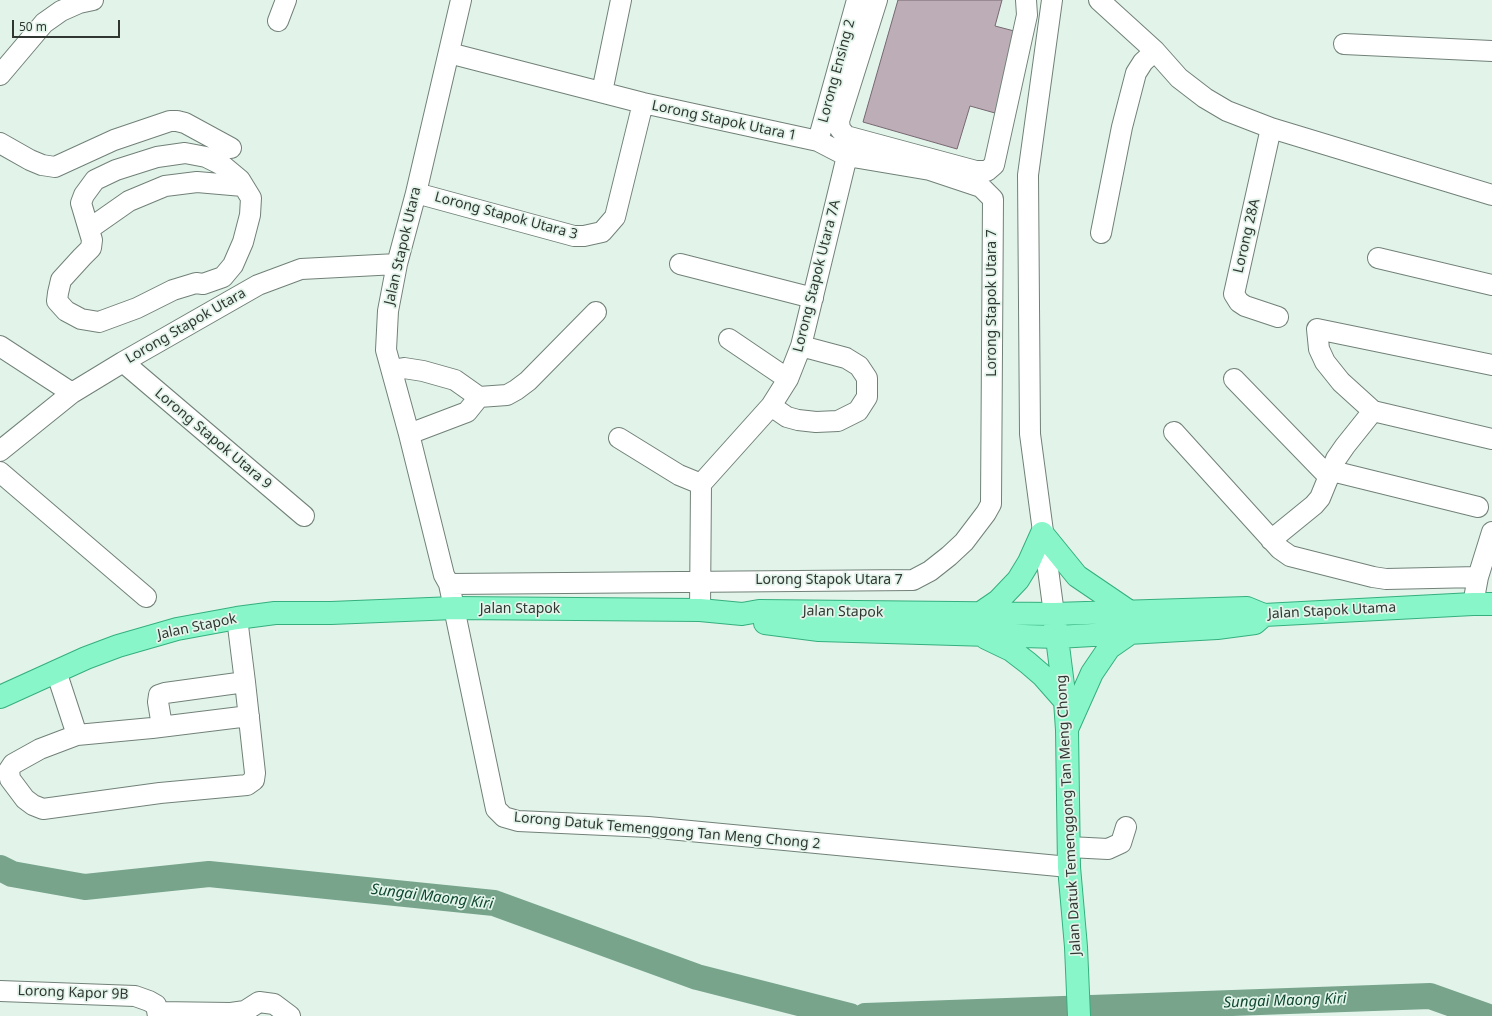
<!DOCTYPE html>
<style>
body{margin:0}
#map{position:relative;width:1492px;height:1016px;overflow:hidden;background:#e2f4ea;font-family:"Noto Sans",sans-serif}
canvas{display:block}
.scale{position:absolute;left:12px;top:20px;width:108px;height:18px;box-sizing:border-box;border:2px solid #303733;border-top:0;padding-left:5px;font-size:12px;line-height:14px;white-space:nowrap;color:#303733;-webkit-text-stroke:3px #e2f4ea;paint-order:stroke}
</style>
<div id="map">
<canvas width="1492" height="1016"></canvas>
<div class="scale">50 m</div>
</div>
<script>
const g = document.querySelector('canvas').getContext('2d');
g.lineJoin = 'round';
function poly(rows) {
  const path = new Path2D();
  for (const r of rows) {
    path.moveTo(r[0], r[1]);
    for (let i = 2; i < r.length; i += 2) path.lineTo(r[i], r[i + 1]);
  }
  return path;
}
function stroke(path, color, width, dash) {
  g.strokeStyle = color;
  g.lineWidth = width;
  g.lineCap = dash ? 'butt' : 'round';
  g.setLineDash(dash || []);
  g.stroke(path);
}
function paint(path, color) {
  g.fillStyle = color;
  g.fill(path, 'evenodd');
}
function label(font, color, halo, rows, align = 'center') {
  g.font = font + ' "Noto Sans",sans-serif';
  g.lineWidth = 3.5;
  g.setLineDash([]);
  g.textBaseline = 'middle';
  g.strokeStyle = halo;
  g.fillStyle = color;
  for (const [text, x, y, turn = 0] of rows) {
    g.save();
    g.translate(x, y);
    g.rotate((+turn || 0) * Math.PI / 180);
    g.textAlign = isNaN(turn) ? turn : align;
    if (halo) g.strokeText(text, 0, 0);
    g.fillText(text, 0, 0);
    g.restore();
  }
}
const river = poly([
 [0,868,12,874,85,887,209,874,494,903,697,977,850,1016],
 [865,1016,1430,996,1486,1016]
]);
const building = poly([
 [898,0,1002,0,995,26,1018,32,995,113,970,106,957,149,863,122,898,0]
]);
const minor = poly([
 [461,0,416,193,397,264,388,311,386,350,409,434,444,575,449,584,496,809,504,817,518,821,648,827,1069,867],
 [877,0,839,121,840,129,846,136,976,171,987,171,994,165,1027,15,1026,0],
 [1052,0,1028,175,1030,434,1054,614],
 [1099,0,1155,51,1179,78,1205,98,1227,111,1271,128,1492,195],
 [278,21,286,0],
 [1344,44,1492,51],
 [449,53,643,103,818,141,847,156,930,170,981,187,993,199,991,504,986,513,964,542,949,556,930,571,913,580,449,584],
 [0,75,44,23,61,11,79,3,93,0],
 [602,92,621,0],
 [1271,128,1234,294,1239,302,1245,306,1278,317],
 [818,141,857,0],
 [0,143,30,160,42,165,55,167,114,140,170,121,177,121,185,123,231,148],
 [185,153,206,157,222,165,240,180,251,198,250,215,243,242,233,265,223,277,203,284,196,283,173,290,137,308,99,322,81,319,66,311,57,301,58,293,61,280,82,257,91,248,92,240,81,203,84,195,95,180,116,170,157,157,185,153],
 [416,193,574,236,584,236,602,232,615,217,643,103],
 [89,229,129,201,165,186,197,182,243,186],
 [1101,233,1122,127,1136,73,1143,62,1155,51],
 [1378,258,1492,285],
 [680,264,813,298],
 [729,339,788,379],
 [0,346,72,393],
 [123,362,304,516],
 [1492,365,1317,329,1319,349,1325,362,1341,382,1373,411,1492,439],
 [392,370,404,368,423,371,455,380,479,397],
 [1234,379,1329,477],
 [771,406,787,417,798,420,816,422,838,421,858,411,867,397,867,378,859,366,846,358,801,346],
 [1174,432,1280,549,1290,556,1373,577,1386,579,1478,577],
 [409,434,467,412,479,397,507,395,516,390,528,381,596,312],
 [619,438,679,475,701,484],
 [0,451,72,393,123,362,258,285,301,269,397,264],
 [1332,471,1478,507],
 [0,472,146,597],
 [1271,540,1314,505,1320,498,1336,459,1345,446,1373,411],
 [1473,604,1478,577,1492,532],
 [700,610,701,484,771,406,788,379,801,346,847,156],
 [237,618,245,682,255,773,254,780,247,785,160,793,43,809,33,805,25,799,10,779,9,770,13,764,40,749,77,735,152,728,249,716],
 [56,671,77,735],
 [162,726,158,702,159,695,165,693,245,682],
 [1069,847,1108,849,1121,843,1126,827],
 [0,991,135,996,149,1001,156,1005,158,1016],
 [158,1012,231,1013,245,1011,259,1002,274,1004,290,1016]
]);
const major = poly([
 [979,614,998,601,1018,580,1029,562,1042,533,1077,576,1130,612],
 [1055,622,1065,701,1067,730,1069,867,1076,947,1079,1016],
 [765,623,819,630,1057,637,1217,628,1255,623,1264,615],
 [986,638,1011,650,1028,663,1043,676,1065,701],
 [0,697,86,658,118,646,177,629,237,618,275,613,331,613,454,608,700,610,742,614,759,611,1054,614,1247,608,1264,615,1473,604,1492,604],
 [1067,729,1092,673,1109,648,1132,632]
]);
const streetNames = [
 ["Lorong Ensing 2",837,71,-75],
 ["Lorong Stapok Utara 1",724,121,12],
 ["Lorong Stapok Utara 3",506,216,15],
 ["Lorong 28A",1247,236,-77],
 ["Jalan Stapok Utara",403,246,-77],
 ["Lorong Stapok Utara 7A",817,276,-76],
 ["Lorong Stapok Utara 7",992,303,-90],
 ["Lorong Stapok Utara",186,326,-30],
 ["Lorong Stapok Utara 9",213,439,40],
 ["Lorong Stapok Utara 7",829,580],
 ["Jalan Stapok",520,609],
 ["Jalan Stapok Utama",1332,611,-3],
 ["Jalan Stapok",843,612,1],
 ["Jalan Stapok",197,627,-12],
 ["Jalan Datuk Temenggong Tan Meng Chong",1069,815,-93],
 ["Lorong Datuk Temenggong Tan Meng Chong 2",667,831,5],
 ["Lorong Kapor 9B",73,993,2]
];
const waterNames = [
 ["Sungai Maong Kiri",432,897,7],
 ["Sungai Maong Kiri",1285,1001,-2]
];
stroke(river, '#78a48c', 26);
paint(building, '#bcadb7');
stroke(building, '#766771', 1);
stroke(minor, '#718178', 22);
stroke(major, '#35af7d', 24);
stroke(minor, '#fff', 20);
stroke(major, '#88f6c9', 22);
label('14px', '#303733', '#e2f4ea', streetNames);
label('italic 15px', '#104830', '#e2f4ea', waterNames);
</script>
